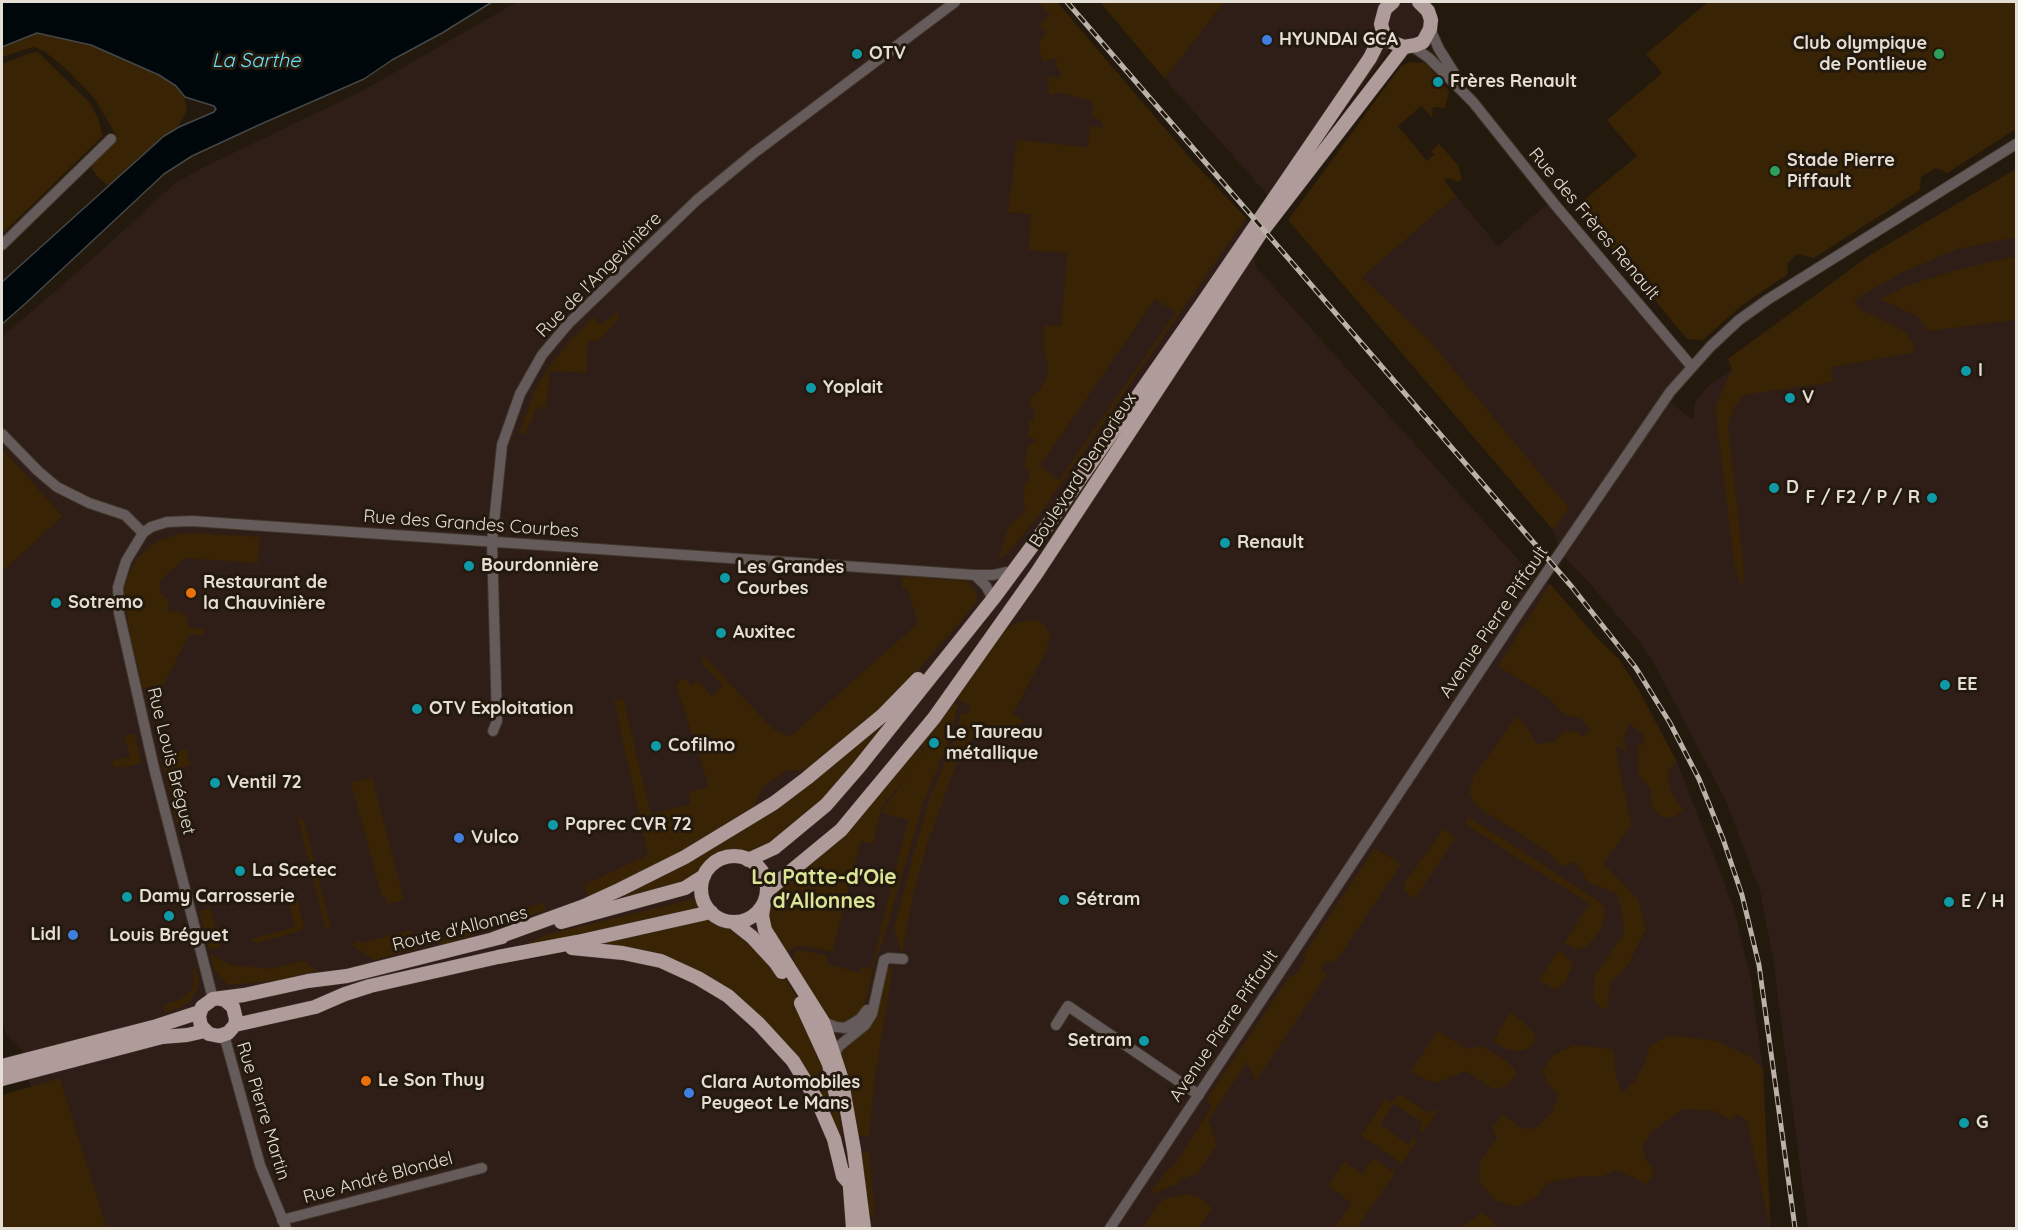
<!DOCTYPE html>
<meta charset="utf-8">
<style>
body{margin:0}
#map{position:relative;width:2018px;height:1230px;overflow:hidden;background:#24190d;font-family:Quicksand,sans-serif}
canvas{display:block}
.frame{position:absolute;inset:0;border:3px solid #e5ded5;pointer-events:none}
</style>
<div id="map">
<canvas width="2018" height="1230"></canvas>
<div class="frame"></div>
</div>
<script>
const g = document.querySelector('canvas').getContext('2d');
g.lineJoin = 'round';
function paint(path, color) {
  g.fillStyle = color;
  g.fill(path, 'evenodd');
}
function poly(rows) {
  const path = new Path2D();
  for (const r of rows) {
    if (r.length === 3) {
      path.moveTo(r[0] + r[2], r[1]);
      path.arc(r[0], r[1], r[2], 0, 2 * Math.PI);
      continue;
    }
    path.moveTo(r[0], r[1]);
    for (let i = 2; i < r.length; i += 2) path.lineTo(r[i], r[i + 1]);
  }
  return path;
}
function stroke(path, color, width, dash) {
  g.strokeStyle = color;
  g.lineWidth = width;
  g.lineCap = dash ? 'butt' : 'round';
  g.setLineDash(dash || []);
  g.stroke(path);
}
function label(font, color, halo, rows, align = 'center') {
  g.font = font + ' Quicksand,sans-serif';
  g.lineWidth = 6;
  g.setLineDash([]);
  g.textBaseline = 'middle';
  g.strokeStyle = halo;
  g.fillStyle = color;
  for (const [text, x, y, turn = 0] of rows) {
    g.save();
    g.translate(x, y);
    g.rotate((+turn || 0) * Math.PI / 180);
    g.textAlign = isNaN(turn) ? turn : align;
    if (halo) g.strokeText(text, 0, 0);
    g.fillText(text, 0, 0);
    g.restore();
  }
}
const industrial = poly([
 [517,2,1057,2,1196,165,1246,218,1256,267,1532,575,1550,584,1598,639,1619,659,1638,689,1676,760,1733,905,1751,980,1763,1069,1771,1228,107,1228,60,1079,31,1087,22,1051,6,1034,2,1019,2,572,63,516,2,449,2,337,89,262,175,183,200,169,362,91],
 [1224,2,1419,2,1424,5,1428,36,1393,44,1275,205,1264,191,1165,79],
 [2016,169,2016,1228,1808,1228,1773,958,1760,891,1726,801,1656,667,1640,642,1585,578,1560,553,1553,530,1362,276,1456,196,1498,246,1552,200,1692,367,1666,399,1693,420,1695,403,1706,388,1732,369,1728,359,1870,255]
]);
const green = poly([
 [1039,2,1057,2,1196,165,1246,218,1042,511,1006,555,998,559,1009,526,1029,507,1025,508,1023,506,1025,482,1029,482,1029,470,1025,470,1027,446,1037,440,1028,437,1029,421,1033,421,1034,408,1030,408,1031,398,1040,389,1047,377,1048,364,1043,350,1044,326,1061,326,1067,253,1028,250,1031,214,1008,212,1017,140,1088,147,1090,126,1103,128,1101,122,1091,115,1093,102,1063,93,1049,95,1048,78,1050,76,1060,79,1060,73,1055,63,1058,57,1043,62,1040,52,1040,42,1045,32,1040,25,1049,14],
 [1155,299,1176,312,1059,480,1040,466],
 [1100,2,1224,2,1165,79],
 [1708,2,2016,2,2016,129,1947,173,1936,168,1921,177,1920,190,1814,258,1797,254,1787,264,1788,274,1741,306,1703,340,1687,339,1577,206,1637,156,1607,120,1662,73,1646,54],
 [34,33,91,45,159,75,183,92,187,110,181,121,178,126,164,136,109,186,97,176,89,164,117,137,95,99,65,68,44,51,34,47,2,57,2,47,27,38],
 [38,52,90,103,98,118,103,136,2,234,2,64,31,53],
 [1410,62,1426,63,1449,91,1445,108,1433,107,1432,117,1421,106,1398,126,1427,161,1434,155,1431,151,1439,144,1458,165,1462,180,1457,182,1449,178,1444,180,1456,196,1362,277,1431,342,1569,508,1553,530,1288,220,1401,66],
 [2016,169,2016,237,1958,249,1903,272,1854,300,1860,309,1904,331,1913,343,1914,353,1831,367,1833,382,1744,395,1734,408,1728,425,1744,569,1743,588,1735,570,1715,407,1732,369,1728,359,1870,255],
 [2016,256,2016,320,1928,331,1917,316,1880,299,1908,285,1960,269],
 [619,312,619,318,599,341,588,341,587,373,550,371,546,408,537,407,525,434,519,434,534,392,549,367,568,343,593,317,600,325],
 [2,449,63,516,2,572],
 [195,533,260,537,258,563,185,558,160,581,160,592,169,601,168,611,181,612,182,615,188,615,188,628,204,629,203,635,189,635,160,692,152,694,143,688,130,636,124,591,129,573,137,558,156,542,179,534],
 [908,577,965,581,971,584,977,594,977,602,896,696,807,771,788,770,763,787,753,807,694,844,619,884,588,896,584,885,648,855,614,700,623,699,651,814,691,804,688,792,709,787,676,685,680,680,684,678,691,685,697,680,712,696,723,686,700,661,704,656,772,728,786,736,793,734,914,627,917,618,907,588,902,590,902,578],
 [1550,584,1598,639,1619,659,1638,689,1676,760,1668,773,1669,788,1683,810,1674,818,1661,817,1651,804,1651,790,1639,775,1638,744,1643,745,1644,735,1629,723,1623,738,1628,752,1616,746,1621,779,1632,825,1603,863,1638,899,1646,929,1628,965,1610,983,1608,1006,1602,1010,1593,998,1595,975,1624,933,1622,910,1616,893,1588,882,1575,862,1561,866,1549,853,1475,805,1469,791,1474,776,1516,717,1525,724,1536,744,1554,742,1564,731,1578,732,1583,737,1590,729,1582,719,1563,714,1550,699,1498,666],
 [1031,620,1040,621,1045,626,1050,635,1047,649,1013,714,1023,720,1021,724,982,729,960,753,927,845,914,892,902,954,894,928,928,802,956,736,961,713,969,714,970,705,950,696,994,635,1017,623],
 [909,690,859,767,774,848,742,857,729,857,722,859,711,866,704,876,532,924,584,905,774,803],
 [951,700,958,705,951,735,924,801,881,947,876,957,863,1010,844,1023,838,1023,827,1019,795,966,793,958,795,952,799,950,827,955,827,964,860,973,862,966,871,968,908,820,882,813,884,808,918,762,882,807,873,844,861,841,832,952,805,946,794,947,790,950,787,955,765,930,766,897,841,830,918,743,922,750,922,757,924,749,920,739],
 [134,733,142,763,122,768,121,766,114,768,112,761,130,756,124,736],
 [186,749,190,765,176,769,190,822,177,825,162,763,165,757,172,752],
 [372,777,404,900,388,904,385,896,382,896,351,783],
 [298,817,302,819,305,824,331,928,325,929],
 [1469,817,1600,902,1604,908,1605,917,1602,926,1592,941,1584,948,1578,950,1564,943,1589,904,1465,824],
 [1443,829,1456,837,1414,899,1404,889,1405,883],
 [1375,848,1401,864,1335,963,1328,960,1321,970,1327,974,1256,1081,1247,1062,1208,1120,1217,1144,1198,1173,1182,1179,1176,1185,1150,1194,1164,1174,1177,1162,1212,1106,1206,1100,1290,976,1295,975,1305,960,1304,954],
 [285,890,296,895,304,928,299,931,257,943,248,940,295,927],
 [702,897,711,912,727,921,776,963,806,1012,836,1098,849,1183,793,1061,698,978,623,953,523,946,545,935],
 [544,902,546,910,440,946,440,941],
 [210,908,221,947,209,950,199,911],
 [411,930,417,949,374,960,352,945,357,940,361,943],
 [1559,950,1572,962,1572,968,1565,982,1558,989,1554,989,1539,980],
 [210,954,231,965,272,969,303,960,317,971,273,981,228,985,214,969],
 [893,966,874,1085,869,1137,860,1136,854,1127,840,1057,841,1052,854,1034,887,970],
 [196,968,199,980,197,990,190,1001,182,1007,165,1013,163,1005,181,999,192,990,194,979,193,970],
 [1510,1013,1524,1022,1533,1033,1535,1040,1532,1046,1524,1050,1517,1051,1506,1049,1493,1041],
 [1438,1031,1463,1047,1471,1049,1478,1046,1484,1047,1505,1060,1514,1068,1516,1075,1506,1086,1500,1088,1492,1088,1466,1071,1440,1082,1431,1082,1418,1076,1411,1071],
 [1668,1035,1716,1041,1750,1056,1763,1069,1770,1228,1747,1121,1737,1114,1730,1120,1715,1111,1684,1109,1652,1131,1642,1146,1646,1159,1654,1172,1646,1185,1635,1178,1615,1170,1604,1176,1575,1177,1548,1183,1535,1198,1515,1207,1495,1200,1479,1181,1480,1162,1497,1138,1493,1127,1503,1114,1521,1128,1535,1129,1552,1112,1558,1095,1548,1083,1542,1071,1553,1055,1574,1045,1613,1049,1616,1075,1622,1093,1635,1081,1645,1062,1649,1047],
 [60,1078,107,1228,2,1228,2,1095],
 [1400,1094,1430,1114,1434,1109,1437,1112,1423,1132,1419,1129,1423,1123,1394,1104,1380,1124,1409,1145,1413,1138,1417,1140,1402,1164,1361,1136,1385,1099,1392,1103],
 [869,1151,875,1219,865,1204,858,1162,861,1153],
 [1373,1158,1395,1173,1357,1228,1335,1228,1352,1203,1328,1186,1344,1162,1362,1174],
 [1189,1194,1200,1198,1212,1208,1199,1228,1145,1228,1146,1222,1157,1205,1166,1198],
 [1482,1212,1491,1219,1496,1228,1461,1228]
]);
const water = poly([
 [2,2,492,2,442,33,392,60,364,79,261,124,192,156,164,174,26,303,2,324,2,282,164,136,179,127,214,112,216,109,214,106,185,97,176,86,159,75,91,45,37,33,2,47,2,2]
]);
const minor = poly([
 [1430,29,1439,49,1461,84],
 [1412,46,1429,58,1473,102,1556,206,1692,367],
 [2,245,111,139],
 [2,434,38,471,57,487,89,503,125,515,143,533],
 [975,575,986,586,993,599],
 [493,731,497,721,492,542,502,445,520,394,542,355,568,324,697,200,754,153,955,2],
 [213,999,154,768,119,613,118,587,126,561,143,533,151,527,167,522,192,521,975,575,993,575,1006,572],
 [823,1022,836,1027,845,1028,860,1019,867,1010],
 [1056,1025,1068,1006,1199,1095],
 [224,1035,260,1165,286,1228],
 [834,1055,839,1046,865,1025,872,1014,884,960,889,958,903,959],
 [282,1220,482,1168],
 [1110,1228,1516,617,1670,392,1711,346,1739,320,1767,300,2016,144]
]);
const major = poly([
 [1393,2,1385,9,1381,24,1383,32,1389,41,1404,47,1416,45,1423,42,1430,29,1431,20,1428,11,1419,2],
 [734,889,33],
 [748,860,774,848,826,805,859,767,993,599,1047,526,1202,304,1370,58,1383,32],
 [767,891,841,830,934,718,1036,574,1260,234,1404,47],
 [764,903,762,916,765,930,823,1022,841,1077,854,1150,864,1228],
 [561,922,685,888,704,876],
 [733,922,752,937,776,963,782,972],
 [493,939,584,906,621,889,685,857,774,803,807,778,883,715,918,679],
 [572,948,623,953,661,961,698,978,728,996,759,1024,793,1061,818,1102,834,1139,843,1176,849,1183],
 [220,999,225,1000,233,1007,236,1019,235,1025,228,1033,219,1036,209,1034,201,1026,199,1016,202,1007,213,999,244,995,308,981,347,976,502,937],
 [801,1003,829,1064,837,1100],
 [235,1025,315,1007,345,994,370,986,498,957,577,942,711,912],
 [2,1066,157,1026,200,1012],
 [2,1079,162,1037,187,1035,205,1031],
 [849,1175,853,1228]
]);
const rail = poly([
 [1067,2,1572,587,1636,668,1670,723,1699,779,1723,839,1742,895,1759,965,1795,1228]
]);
const markers = [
 [1267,40,6,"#3f7fe0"],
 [857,54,6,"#0f9aa8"],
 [1939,54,6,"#2e9e5b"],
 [1438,82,6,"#0f9aa8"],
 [1775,171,6,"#2e9e5b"],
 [1966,371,6,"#0f9aa8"],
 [811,388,6,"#0f9aa8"],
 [1790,398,6,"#0f9aa8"],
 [1774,488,6,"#0f9aa8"],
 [1932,498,6,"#0f9aa8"],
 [1225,543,6,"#0f9aa8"],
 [469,566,6,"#0f9aa8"],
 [725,578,6,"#0f9aa8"],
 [191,593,6,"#e8710a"],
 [56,603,6,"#0f9aa8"],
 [721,633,6,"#0f9aa8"],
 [1945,685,6,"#0f9aa8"],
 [417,709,6,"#0f9aa8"],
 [934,743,6,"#0f9aa8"],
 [656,746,6,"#0f9aa8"],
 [215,783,6,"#0f9aa8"],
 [553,825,6,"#0f9aa8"],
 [459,838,6,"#3f7fe0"],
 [240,871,6,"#0f9aa8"],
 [127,897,6,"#0f9aa8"],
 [1064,900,6,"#0f9aa8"],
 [1949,902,6,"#0f9aa8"],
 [169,916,6,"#0f9aa8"],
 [73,935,6,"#3f7fe0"],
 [1144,1041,6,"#0f9aa8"],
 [366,1081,6,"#e8710a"],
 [689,1093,6,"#3f7fe0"],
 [1964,1123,6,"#0f9aa8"]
];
const poiNames = [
 ["HYUNDAI GCA",1279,40],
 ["Club olympique",1927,44,"right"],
 ["de Pontlieue",1927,65,"right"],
 ["OTV",869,54],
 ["Frères Renault",1450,82],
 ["Stade Pierre",1787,161],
 ["Piffault",1787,182],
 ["I",1978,371],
 ["Yoplait",823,388],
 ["V",1802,398],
 ["D",1786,488],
 ["F / F2 / P / R",1920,498,"right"],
 ["Renault",1237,543],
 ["Bourdonnière",481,566],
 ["Les Grandes",737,568],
 ["Courbes",737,589],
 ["Restaurant de",203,583],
 ["la Chauvinière",203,604],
 ["Sotremo",68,603],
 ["Auxitec",733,633],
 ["EE",1957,685],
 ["OTV Exploitation",429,709],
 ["Le Taureau",946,733],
 ["métallique",946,754],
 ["Cofilmo",668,746],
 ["Ventil 72",227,783],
 ["Paprec CVR 72",565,825],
 ["Vulco",471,838],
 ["La Scetec",252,871],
 ["Damy Carrosserie",139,897],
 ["Sétram",1076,900],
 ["E / H",1961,902],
 ["Lidl",61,935,"right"],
 ["Louis Bréguet",169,936,"center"],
 ["Setram",1132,1041,"right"],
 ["Le Son Thuy",378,1081],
 ["Clara Automobiles",701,1083],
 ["Peugeot Le Mans",701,1104],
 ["G",1976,1123]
];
const streetNames = [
 ["Rue des Frères Renault",1594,224,50],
 ["Rue de l'Angevinière",599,275,-45],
 ["Boulevard Demorieux",1083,470,-57],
 ["Rue des Grandes Courbes",471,524,4],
 ["Avenue Pierre Piffault",1494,622,-56],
 ["Rue Louis Bréguet",171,761,76],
 ["Route d'Allonnes",460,929,-14],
 ["Avenue Pierre Piffault",1224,1026,-56],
 ["Rue Pierre Martin",263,1111,73],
 ["Rue André Blondel",378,1178,-15]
];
const waterNames = [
 ["La Sarthe",256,61]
];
const quarterNames = [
 ["La Patte-d'Oie",824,878],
 ["d'Allonnes",824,902]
];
paint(industrial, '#2f1e18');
paint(green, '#382304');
paint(water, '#00070b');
stroke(water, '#454848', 1.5);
stroke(minor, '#3f3529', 12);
stroke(major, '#3f3529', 15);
stroke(minor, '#645b5a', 10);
stroke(major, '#af9b9a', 14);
stroke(rail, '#bbb3aa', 5);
stroke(rail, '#24190d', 3, [9]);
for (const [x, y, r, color] of markers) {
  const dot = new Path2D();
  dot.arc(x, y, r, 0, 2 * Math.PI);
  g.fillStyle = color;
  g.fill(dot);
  stroke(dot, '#24190d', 2);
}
label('bold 18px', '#e5ded5', '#24190d', poiNames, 'left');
label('18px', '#e5ded5', '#24190d', streetNames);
label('italic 20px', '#6cdef6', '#24190d', waterNames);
label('bold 21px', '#dae497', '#24190d', quarterNames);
</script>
